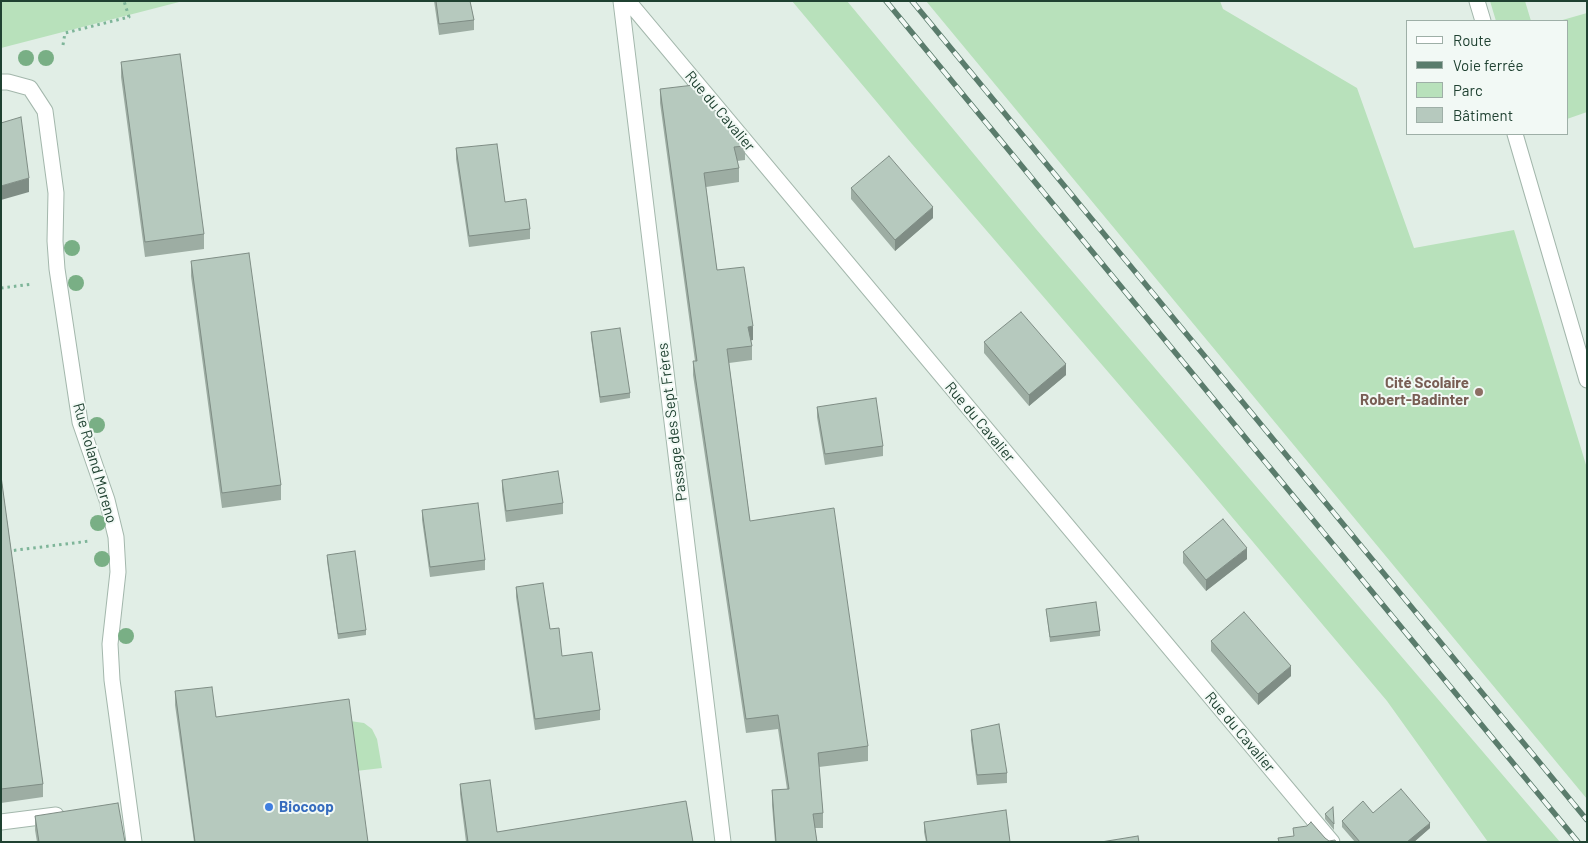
<!DOCTYPE html>
<meta charset="utf-8">
<style>
body{margin:0}
#map{position:relative;width:1588px;height:843px;overflow:hidden;background:#e1eee6;font-family:Barlow,sans-serif}
canvas{display:block}
.frame{position:absolute;inset:0;border:2px solid #1f4131;pointer-events:none}
.legend{position:absolute;left:1406px;top:20px;width:162px;height:115px;box-sizing:border-box;background:#f2f9f5;border:1px solid #9eafa7;margin:0;padding:6px 9px;list-style:none;font-size:15px;color:#1f4131}
.legend li{display:flex;align-items:center;gap:10px;height:25px}
.legend b{width:25px;border:1px solid #9eafa7}
</style>
<div id="map">
<canvas width="1588" height="843"></canvas>
<div class="frame"></div>
<ul class="legend">
<li><b style="height:6px;background:#fff"></b>Route</li>
<li><b style="height:6px;background:#5a7c6c"></b>Voie ferrée</li>
<li><b style="height:14px;background:#b8e1bb"></b>Parc</li>
<li><b style="height:14px;background:#b6c9be"></b>Bâtiment</li>
</ul>
</div>
<script>
const g = document.querySelector('canvas').getContext('2d');
g.lineJoin = 'round';
function paint(path, color) {
  g.fillStyle = color;
  g.fill(path, 'evenodd');
}
function poly(rows) {
  const path = new Path2D();
  for (const r of rows) {
    path.moveTo(r[0], r[1]);
    for (let i = 2; i < r.length; i += 2) path.lineTo(r[i], r[i + 1]);
  }
  return path;
}
function stroke(path, color, width, dash) {
  g.strokeStyle = color;
  g.lineWidth = width;
  g.lineCap = dash ? 'butt' : 'round';
  g.setLineDash(dash || []);
  g.stroke(path);
}
function label(font, color, halo, rows, align = 'center') {
  g.font = font + ' Barlow,sans-serif';
  g.lineWidth = 4;
  g.setLineDash([]);
  g.textBaseline = 'middle';
  g.strokeStyle = halo;
  g.fillStyle = color;
  for (const [text, x, y, turn = 0] of rows) {
    g.save();
    g.translate(x, y);
    g.rotate((+turn || 0) * Math.PI / 180);
    g.textAlign = isNaN(turn) ? turn : align;
    if (halo) g.strokeText(text, 0, 0);
    g.fillText(text, 0, 0);
    g.restore();
  }
}
const green = poly([
 [1,1,183,1,1,48],
 [792,1,847,1,1036,229,1560,842,1488,842,1387,701,1189,466,912,144],
 [926,1,1220,1,1223,9,1357,88,1414,248,1514,230,1587,468,1587,799],
 [1490,1,1525,1,1531,21,1496,21],
 [1587,13,1587,112,1567,119,1567,21,1559,21],
 [350,721,364,723,372,729,377,739,382,768,356,771]
]);
const path = poly([
 [63,45,65,33,129,17,124,1],
 [1,288,33,284],
 [1,552,90,541]
]);
const service = poly([
 [1477,1,1483,21],
 [1515,134,1587,380],
 [1,822,56,815]
]);
const minor = poly([
 [621,1,723,842],
 [628,1,1332,842],
 [1,82,8,82,30,88,45,111,56,193,55,241,57,269,80,422,107,500,116,537,118,572,110,644,112,680,134,842]
]);
const rail = poly([
 [886,1,1578,842],
 [912,1,1587,820]
]);
const trees = [
 [26,58],
 [46,58],
 [72,248],
 [76,283],
 [97,425],
 [98,523],
 [102,559],
 [126,636]
];
const wall = poly([
 [434,1,470,1,474,20,474,30,439,35],
 [121,62,204,234,204,249,145,257,121,77],
 [660,89,745,146,745,160,737,161,739,168,739,182,706,187,717,270,753,340,751,340,752,346,752,360,729,363,750,521,868,746,868,761,819,767,823,813,823,828,815,828,817,842,775,842,772,805,772,790,787,789,778,729,746,733,693,375,693,361,695,361,660,103],
 [456,148,530,229,530,239,469,247,456,159],
 [851,188,933,218,895,251,851,199],
 [191,261,281,485,281,500,222,508,191,276],
 [591,332,630,393,630,398,600,403,591,338],
 [984,342,1066,375,1029,406,984,353],
 [817,407,883,446,883,456,825,465,817,417],
 [1,476,43,784,43,797,1,803],
 [502,480,563,503,563,514,506,522,502,490],
 [422,510,485,560,485,570,430,577,422,520],
 [1183,552,1247,559,1206,591,1183,563],
 [327,555,366,630,366,635,338,639,327,561],
 [516,587,550,629,562,656,600,710,600,720,535,730,516,597],
 [1046,609,1100,631,1100,636,1050,642],
 [1211,641,1291,676,1258,705,1211,651],
 [175,691,216,717,368,842,194,842,175,705],
 [971,730,1007,773,1007,783,977,785,971,740],
 [460,784,497,832,693,842,466,842,460,794],
 [1373,813,1430,828,1414,842,1355,842,1342,827,1342,821],
 [1325,814,1334,824,1334,830,1325,819],
 [35,816,125,842,37,842,35,830],
 [924,822,1010,842,926,842,924,832]
]);
const shadedWall = poly([
 [29,178,29,192,1,200,1,186],
 [933,207,933,218,895,251,895,240],
 [753,326,753,340,748,341,748,327],
 [1066,364,1066,375,1029,406,1029,395],
 [1247,548,1247,559,1206,591,1206,580],
 [1291,666,1291,676,1258,705,1258,694],
 [1430,823,1430,828,1414,842,1407,842]
]);
const building = poly([
 [436,1,470,1,474,20,439,24,436,1],
 [180,54,204,234,145,242,121,62,180,54],
 [694,85,745,146,734,147,739,168,704,173,717,270,744,267,753,326,748,327,752,346,727,349,750,521,834,508,868,746,818,753,823,813,813,814,817,842,776,842,772,790,789,789,778,715,746,719,693,361,697,361,660,89,694,85],
 [21,117,29,178,1,186,1,123,21,117],
 [497,144,505,202,526,199,530,229,469,236,456,148,497,144],
 [889,156,933,207,895,240,851,188,889,156],
 [249,253,281,485,222,493,191,261,249,253],
 [1021,312,1066,364,1029,395,984,342,1021,312],
 [620,328,630,393,600,397,591,332,620,328],
 [876,398,883,446,825,454,817,407,876,398],
 [558,471,563,503,506,511,502,480,558,471],
 [1,476,43,784,1,789,1,476],
 [478,503,485,560,430,567,422,510,478,503],
 [1223,519,1247,548,1206,580,1183,552,1223,519],
 [355,551,366,630,338,634,327,555,355,551],
 [543,583,550,629,559,628,562,656,592,652,600,710,535,719,516,587,543,583],
 [1096,602,1100,631,1050,637,1046,609,1096,602],
 [1244,612,1291,666,1258,694,1211,641,1244,612],
 [212,687,216,717,349,699,368,842,195,842,175,691,212,687],
 [999,724,1007,773,977,775,971,730,999,724],
 [490,780,497,832,686,801,693,842,468,842,460,784,490,780],
 [1401,789,1430,823,1407,842,1360,842,1342,821,1363,801,1373,813,1401,789],
 [118,803,125,842,39,842,35,816,118,803],
 [1333,807,1334,824,1325,814,1333,807],
 [1006,810,1010,842,927,842,924,822,1006,810],
 [1311,822,1325,838,1329,841,1335,840,1336,842,1279,842,1278,838,1294,836,1293,828,1307,826,1311,822],
 [1138,836,1139,842,1101,842,1138,836]
]);
const markers = [
 [1479,392,5,"#8d6e63"],
 [269,807,5,"#3f7fe0"]
];
const streetNames = [
 ["Rue du Cavalier",720,111,50],
 ["Passage des Sept Frères",672,422,-97],
 ["Rue du Cavalier",980,422,50],
 ["Rue Roland Moreno",95,463,74],
 ["Rue du Cavalier",1240,732,50]
];
const educationNames = [
 ["Cité Scolaire",1469,383],
 ["Robert-Badinter",1469,400]
];
const shopNames = [
 ["Biocoop",279,807]
];
paint(green, '#b8e1bb');
stroke(service, '#a3b7ac', 17);
stroke(minor, '#a3b7ac', 17);
stroke(path, '#7eb599', 3, [2.5, 4]);
stroke(service, '#fff', 15);
stroke(minor, '#fff', 15);
stroke(rail, '#5a7c6c', 5.5);
stroke(rail, '#f2f9f5', 4, [11]);
g.fillStyle = '#79af85';
for (const [x, y] of trees) {
  g.beginPath();
  g.arc(x, y, 8, 0, 2 * Math.PI);
  g.fill();
}
paint(wall, '#9dada3');
paint(shadedWall, '#7f8d85');
paint(building, '#b6c9be');
stroke(building, '#7f8d85', 1);
for (const [x, y, r, color] of markers) {
  const dot = new Path2D();
  dot.arc(x, y, r, 0, 2 * Math.PI);
  g.fillStyle = color;
  g.fill(dot);
  stroke(dot, '#f2f9f5', 2);
}
label('15px', '#1f4131', '#f2f9f5', streetNames);
label('bold 15px', '#785e54', '#f2f9f5', educationNames, 'right');
label('bold 15px', '#366cbe', '#f2f9f5', shopNames, 'left');
</script>
